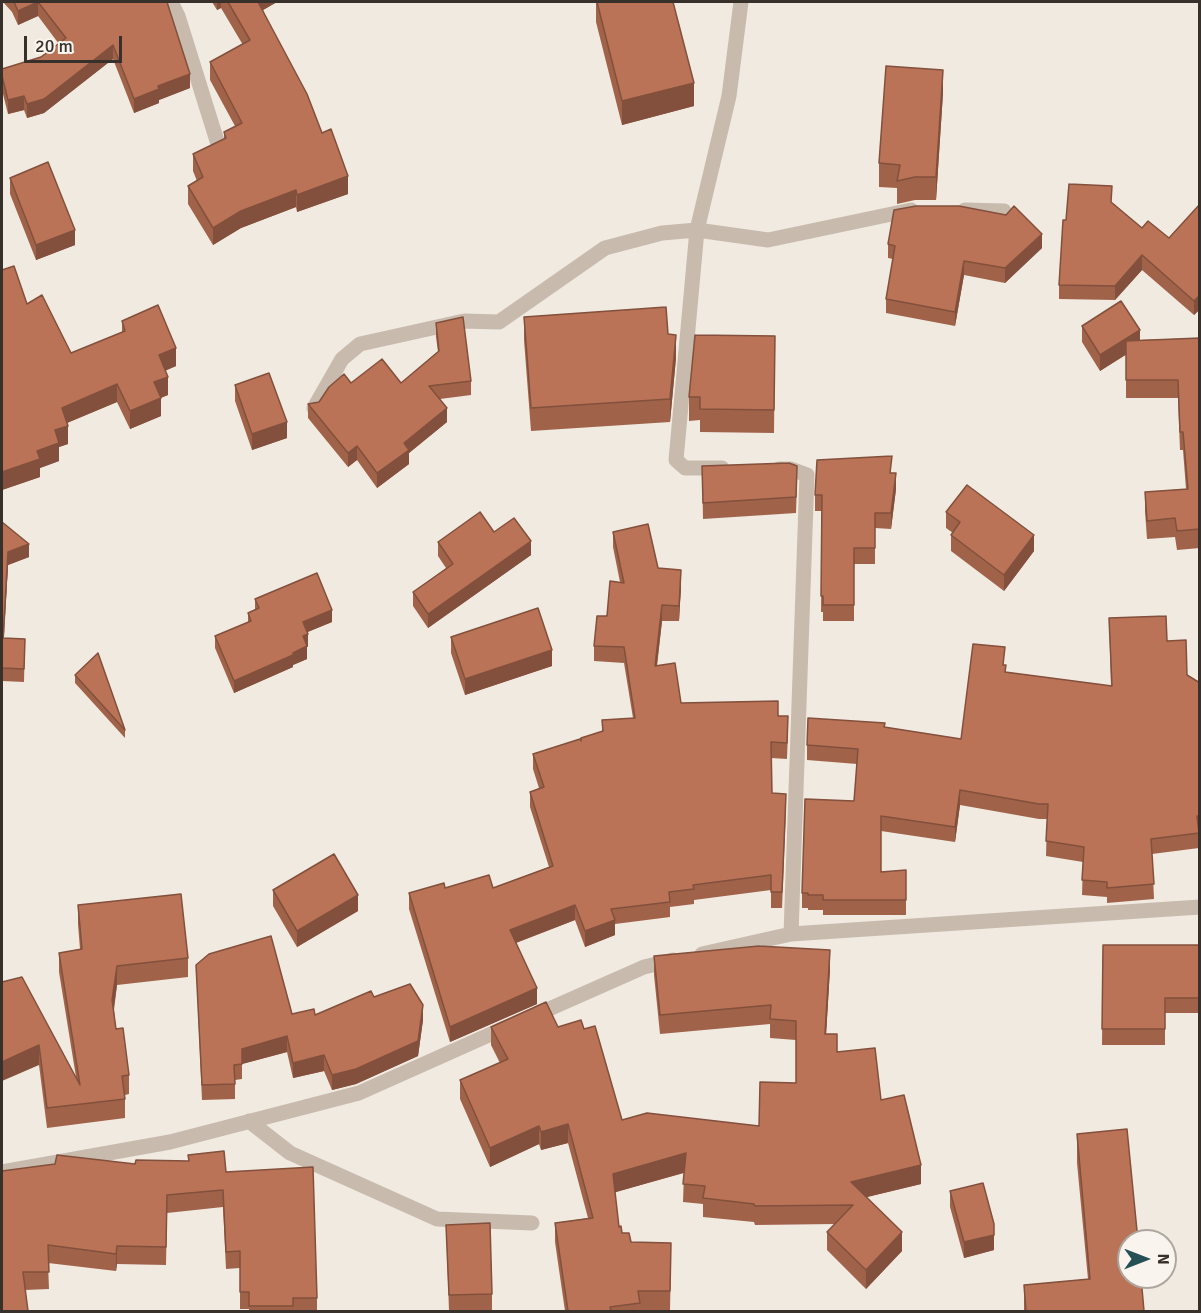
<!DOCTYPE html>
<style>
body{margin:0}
#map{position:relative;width:1201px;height:1313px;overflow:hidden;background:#f1eae1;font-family:Signika,sans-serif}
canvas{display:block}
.frame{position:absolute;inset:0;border:3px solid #38302b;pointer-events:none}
.north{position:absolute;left:1117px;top:1229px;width:60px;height:60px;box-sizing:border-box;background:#f9f4ed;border:2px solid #aca69f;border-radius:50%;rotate:90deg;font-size:16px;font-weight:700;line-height:24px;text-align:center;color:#38302b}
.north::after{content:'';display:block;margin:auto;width:21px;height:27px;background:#255055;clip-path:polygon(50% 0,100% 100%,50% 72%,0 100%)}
.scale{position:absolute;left:24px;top:36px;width:98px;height:27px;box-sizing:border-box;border:3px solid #38302b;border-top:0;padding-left:8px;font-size:18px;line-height:21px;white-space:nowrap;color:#38302b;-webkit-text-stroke:4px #f9f4ed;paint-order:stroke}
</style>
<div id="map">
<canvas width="1201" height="1313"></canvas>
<div class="frame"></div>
<div class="north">N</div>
<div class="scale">20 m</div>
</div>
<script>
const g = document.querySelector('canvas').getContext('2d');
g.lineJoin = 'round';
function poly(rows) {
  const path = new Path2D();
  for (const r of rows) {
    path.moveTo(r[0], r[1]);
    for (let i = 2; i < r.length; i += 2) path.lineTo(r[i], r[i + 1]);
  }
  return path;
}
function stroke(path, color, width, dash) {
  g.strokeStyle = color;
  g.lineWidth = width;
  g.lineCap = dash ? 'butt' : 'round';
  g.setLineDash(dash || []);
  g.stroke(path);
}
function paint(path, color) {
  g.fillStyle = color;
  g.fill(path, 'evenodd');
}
const street = poly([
 [171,2,178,16,217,141],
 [965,210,1004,211],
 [314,408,342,359,360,344,464,321,499,322,605,248,662,233,697,230,768,240,911,210],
 [722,468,685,468,676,460,697,230,729,96,741,2],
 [779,469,791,469,807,475,791,934],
 [702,954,791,934,1200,907],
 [531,1017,644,967,673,960],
 [249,1121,290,1153,437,1219,532,1223],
 [2,1172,170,1142,359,1093,509,1026]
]);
const wall = poly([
 [3,2,167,2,190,88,159,100,159,103,134,113,113,59,44,113,27,118,24,110,8,114,2,90,2,69,41,57,59,44,38,16,18,25,12,12],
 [212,2,277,2,263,10,322,133,348,194,297,212,296,207,241,228,213,245,188,204,188,186,197,181,193,171,193,154,224,139,224,132,235,126,210,80,210,62,243,45,221,8,217,10],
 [596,2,673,2,694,106,622,125,596,22],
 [943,93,936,200,915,200,897,204,897,188,879,187,879,163],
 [10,178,75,245,36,260,10,194],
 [1112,203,1142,228,1169,238,1200,204,1200,309,1194,315,1142,270,1115,300,1059,299,1059,285,1066,220],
 [888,244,1042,248,1005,283,964,275,955,326,886,313,886,299,893,259,888,258],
 [2,270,27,304,71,353,122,333,122,321,176,366,165,371,168,395,161,398,161,416,130,429,117,402,67,423,68,444,59,447,59,461,40,468,40,477,2,490],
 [524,317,668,334,676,358,670,422,531,431,524,340],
 [436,323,471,381,471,395,440,399,447,422,409,453,409,464,377,488,357,460,348,467,308,418,308,404,319,402,351,383,401,383,438,352,436,337],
 [1082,326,1140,340,1200,338,1200,548,1177,550,1175,537,1147,539,1145,511,1145,492,1186,489,1183,450,1180,450,1178,398,1126,398,1126,354,1100,371,1082,342],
 [775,336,774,433,700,432,700,420,689,421,689,397],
 [235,385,287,438,252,450,235,401],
 [702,466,797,482,796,513,703,519],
 [891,473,896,489,891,529,875,528,875,564,854,564,854,621,823,621,823,612,821,612,822,511,815,511,815,495],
 [946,512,1034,551,1004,591,951,551,951,535,953,533,946,528],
 [2,522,29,557,8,565,4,638,25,639,24,682,2,681],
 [494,532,531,555,428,628,413,606,413,592,446,568,438,556,438,542],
 [613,532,658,568,681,586,679,621,662,621,657,666,681,703,778,716,788,732,787,759,771,758,772,793,786,809,782,908,771,908,771,890,694,900,694,904,670,907,670,917,615,924,615,935,585,947,575,920,516,943,537,1004,450,1042,409,909,409,893,445,888,493,888,549,867,530,807,530,792,539,788,533,769,533,754,581,741,602,732,602,720,633,718,624,663,594,661,594,646,620,582,613,547],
 [255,599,332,622,307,632,308,646,307,647,307,659,293,665,293,667,234,693,215,648,215,636,248,622,248,613,255,610],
 [1109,618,1167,641,1187,675,1200,683,1200,831,1198,831,1199,848,1152,854,1154,899,1107,903,1107,897,1082,895,1083,862,1046,856,1047,819,1039,819,960,805,955,842,881,831,881,872,906,870,906,915,823,915,823,910,808,910,808,908,802,908,802,893,854,801,857,764,807,760,807,745,885,727,961,739,1005,665,1006,672,1111,686],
 [451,637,552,666,465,695,451,653],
 [75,675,125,730,125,738,75,683],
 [273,890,358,911,297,947,273,906],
 [78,905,188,958,188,977,117,985,114,1010,116,1029,129,1075,129,1094,125,1095,125,1118,47,1128,39,1065,2,982,76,1077,59,972,59,953,80,949,78,924],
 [1103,945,1200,945,1200,1013,1165,1013,1165,1045,1102,1045],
 [654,956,830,969,826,1034,837,1052,881,1100,921,1184,866,1197,902,1251,866,1289,827,1250,827,1232,835,1224,755,1225,754,1222,703,1217,703,1204,683,1202,684,1173,615,1192,619,1227,622,1233,631,1242,671,1262,670,1310,640,1310,640,1311,565,1311,555,1242,555,1223,588,1218,568,1143,541,1150,539,1144,490,1167,460,1099,460,1080,500,1063,491,1045,491,1027,558,1027,584,1029,622,1120,759,1126,796,1083,796,1040,770,1038,770,1024,660,1034,654,975],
 [196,965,292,1014,315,1015,374,997,423,1020,418,1056,356,1084,332,1090,324,1071,293,1078,287,1052,242,1064,242,1079,235,1080,235,1099,202,1100],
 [1077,1134,1144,1311,1024,1311,1024,1285,1088,1279,1077,1163],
 [188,1155,226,1172,317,1298,317,1311,249,1311,249,1309,240,1309,240,1268,226,1269,223,1207,167,1213,166,1265,117,1264,116,1271,48,1263,49,1289,25,1290,2,1171,188,1161],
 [950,1191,994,1250,964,1258,950,1207],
 [446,1225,492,1294,492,1310,449,1311]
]);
const shadedWall = poly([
 [38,2,38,16,18,25,18,11],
 [217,2,221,2,221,8,217,10],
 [256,2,277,2,256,14],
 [113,45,113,59,44,113,27,118,27,104],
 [943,70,943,93,936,200,936,177],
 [190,74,190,88,159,100,159,103,134,113,134,99,158,86],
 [694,83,694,106,622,125,622,101],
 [24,96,24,110,8,114,8,100],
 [348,176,348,194,297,212,297,195],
 [296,190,296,207,241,228,213,245,213,228,241,211],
 [75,230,75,245,36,260,36,245],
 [1042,234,1042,248,1005,283,1005,268],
 [1142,255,1142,270,1115,300,1115,286],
 [964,261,964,275,955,326,955,312],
 [1200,295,1200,309,1194,315,1194,301],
 [1140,330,1140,346,1100,371,1100,355],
 [676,335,676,358,670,422,670,399],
 [176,348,176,366,159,373,159,355],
 [168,377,168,395,154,400,154,382],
 [117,384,117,402,62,425,62,408],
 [161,398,161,416,130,429,130,411],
 [447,408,447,422,409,453,409,464,377,488,377,473,404,443],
 [287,422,287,438,252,450,252,434],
 [68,426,68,444,59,447,59,461,40,468,40,477,2,490,2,472,37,451,55,430],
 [357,446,357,460,348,467,348,453],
 [896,473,896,489,891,529,891,513],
 [1034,535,1034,551,1004,591,1004,575],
 [531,541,531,555,428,628,428,614],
 [29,544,29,557,8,565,3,652,8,552],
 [681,570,681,586,679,621,679,606],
 [662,605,662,621,655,681,655,666],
 [332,610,332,622,303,634,303,622],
 [308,634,308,646,307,647,307,659,293,665,293,667,234,693,234,681,293,653,303,636],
 [552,650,552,666,465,695,465,679],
 [960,790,960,805,955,842,955,827],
 [358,895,358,911,297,947,297,931],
 [575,905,575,920,510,945,510,930],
 [615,920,615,935,585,947,585,931],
 [830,950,830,969,825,1053,825,1034],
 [117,966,117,985,112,1020,112,1000],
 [537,988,537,1004,450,1042,450,1027],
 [423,1005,423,1020,418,1056,356,1084,332,1090,332,1075],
 [287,1036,287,1052,242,1064,242,1049],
 [39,1045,39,1065,2,1081,2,1062],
 [324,1055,324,1071,293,1078,293,1063],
 [568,1124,568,1143,541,1150,541,1132],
 [539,1126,539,1144,490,1167,490,1148],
 [686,1153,686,1172,613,1193,613,1174],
 [921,1165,921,1184,851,1201,851,1182],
 [902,1232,902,1251,866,1289,866,1270],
 [994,1235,994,1250,964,1258,964,1242],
 [117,1246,117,1264,116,1271,116,1254]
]);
const building = poly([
 [14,2,167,2,190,74,158,86,159,89,134,99,113,45,44,99,27,104,24,96,8,100,2,76,2,69,41,57,66,38,38,2,18,11,14,2],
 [228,2,258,2,307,94,322,133,331,129,348,176,297,195,296,190,241,211,213,228,188,186,203,177,193,154,226,138,224,132,242,123,210,62,250,40,228,2],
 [597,2,673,2,694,83,622,101,597,2],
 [886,66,943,70,936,177,915,177,897,181,900,165,879,163,886,66],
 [48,162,75,230,36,245,10,178,48,162],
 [1069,184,1112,186,1111,202,1142,228,1148,221,1169,238,1200,204,1200,295,1194,301,1142,255,1115,286,1059,285,1063,220,1066,220,1069,184],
 [916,206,959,206,1006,215,1014,206,1042,234,1005,268,964,261,955,312,886,299,895,246,888,244,894,210,916,206],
 [14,266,27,304,42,295,71,353,125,331,122,321,158,305,176,348,159,355,168,377,154,382,161,398,130,411,117,384,62,408,68,426,55,430,59,443,37,451,40,459,2,472,2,270,14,266],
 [1121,301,1140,330,1100,355,1082,326,1121,301],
 [666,307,668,334,676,335,670,399,531,408,524,317,666,307],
 [463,317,471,381,429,386,447,408,404,443,409,450,377,473,357,446,348,453,308,404,319,402,329,387,344,374,351,383,382,359,401,383,439,351,436,323,463,317],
 [695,335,775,336,774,410,700,409,700,397,689,397,695,335],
 [1200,338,1200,529,1177,531,1175,518,1147,521,1145,492,1188,489,1183,432,1180,432,1178,380,1126,380,1126,341,1200,338],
 [269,373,287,422,252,434,235,385,269,373],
 [892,456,890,473,896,473,891,513,875,513,875,548,854,548,854,605,823,605,823,596,821,596,822,495,815,495,817,460,892,456],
 [789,463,797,466,796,497,703,503,702,466,789,463],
 [967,485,1034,535,1004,575,951,535,960,522,946,512,967,485],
 [480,512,494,532,514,518,531,541,428,614,413,592,453,564,438,542,480,512],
 [2,522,29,544,8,552,3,638,25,639,24,669,2,668,2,522],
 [648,524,658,568,681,570,679,606,662,605,655,666,675,663,681,703,778,701,778,716,788,716,787,743,771,742,772,793,786,794,782,892,771,892,771,875,693,885,694,889,669,892,670,902,611,909,615,920,585,931,575,905,510,930,537,988,450,1027,409,893,444,883,445,888,489,875,493,888,553,866,530,792,544,787,533,754,580,739,581,741,581,738,603,731,602,720,635,718,624,647,594,646,597,616,607,616,610,581,624,583,613,532,648,524],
 [317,573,332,610,303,622,308,634,303,636,307,646,293,653,293,655,234,681,215,636,251,621,248,613,259,608,255,599,317,573],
 [538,608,552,650,465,679,451,637,538,608],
 [1166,616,1167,641,1186,640,1187,675,1200,683,1200,816,1197,816,1199,833,1151,839,1154,884,1107,888,1107,882,1082,880,1084,847,1046,841,1048,804,1039,804,960,790,955,827,881,816,881,872,906,870,906,900,823,900,823,895,808,895,808,893,802,893,805,799,854,801,858,749,807,745,808,718,885,723,884,727,961,739,973,644,1005,647,1003,665,1006,665,1005,672,1112,686,1109,618,1166,616],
 [98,653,125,730,75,675,98,653],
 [334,854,358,895,297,931,273,890,334,854],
 [181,894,188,958,117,966,112,1000,116,1029,123,1028,129,1075,122,1076,125,1099,47,1108,39,1045,2,1062,2,982,22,977,80,1085,59,953,82,949,78,905,181,894],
 [271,936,292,1014,314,1009,315,1015,371,991,374,997,410,984,423,1005,418,1041,356,1069,332,1075,324,1055,293,1063,287,1036,242,1049,242,1064,234,1065,235,1084,202,1085,196,965,209,954,271,936],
 [1103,945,1200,945,1200,998,1165,998,1165,1029,1102,1029,1103,945],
 [759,946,830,950,825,1034,837,1034,837,1052,875,1048,881,1100,904,1095,921,1165,851,1182,902,1232,866,1270,827,1232,853,1205,755,1206,754,1204,703,1198,705,1186,683,1184,686,1153,613,1174,619,1227,621,1226,622,1233,629,1233,631,1242,671,1243,670,1291,638,1291,640,1303,610,1307,611,1311,568,1311,555,1223,593,1218,568,1124,541,1132,539,1126,490,1148,460,1080,508,1059,491,1027,546,1002,558,1027,581,1020,584,1029,595,1026,622,1120,647,1113,759,1126,760,1082,796,1083,796,1021,770,1019,771,1005,660,1015,654,956,759,946],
 [1127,1129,1138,1241,1129,1241,1129,1277,1141,1277,1144,1311,1026,1311,1024,1285,1090,1279,1077,1134,1127,1129],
 [224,1151,226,1172,313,1167,317,1298,293,1298,293,1306,249,1306,249,1292,240,1292,240,1251,226,1252,223,1190,167,1195,166,1247,117,1246,116,1254,48,1245,49,1272,23,1272,28,1311,2,1311,2,1171,55,1164,57,1155,135,1164,136,1160,189,1161,188,1155,224,1151],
 [983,1183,994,1224,994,1235,964,1242,950,1191,983,1183],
 [490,1223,492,1294,449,1295,446,1225,490,1223]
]);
stroke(street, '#c8bbae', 15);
paint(wall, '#a0634a');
paint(shadedWall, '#82503c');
paint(building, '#ba7356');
stroke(building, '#82503c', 1.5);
</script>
